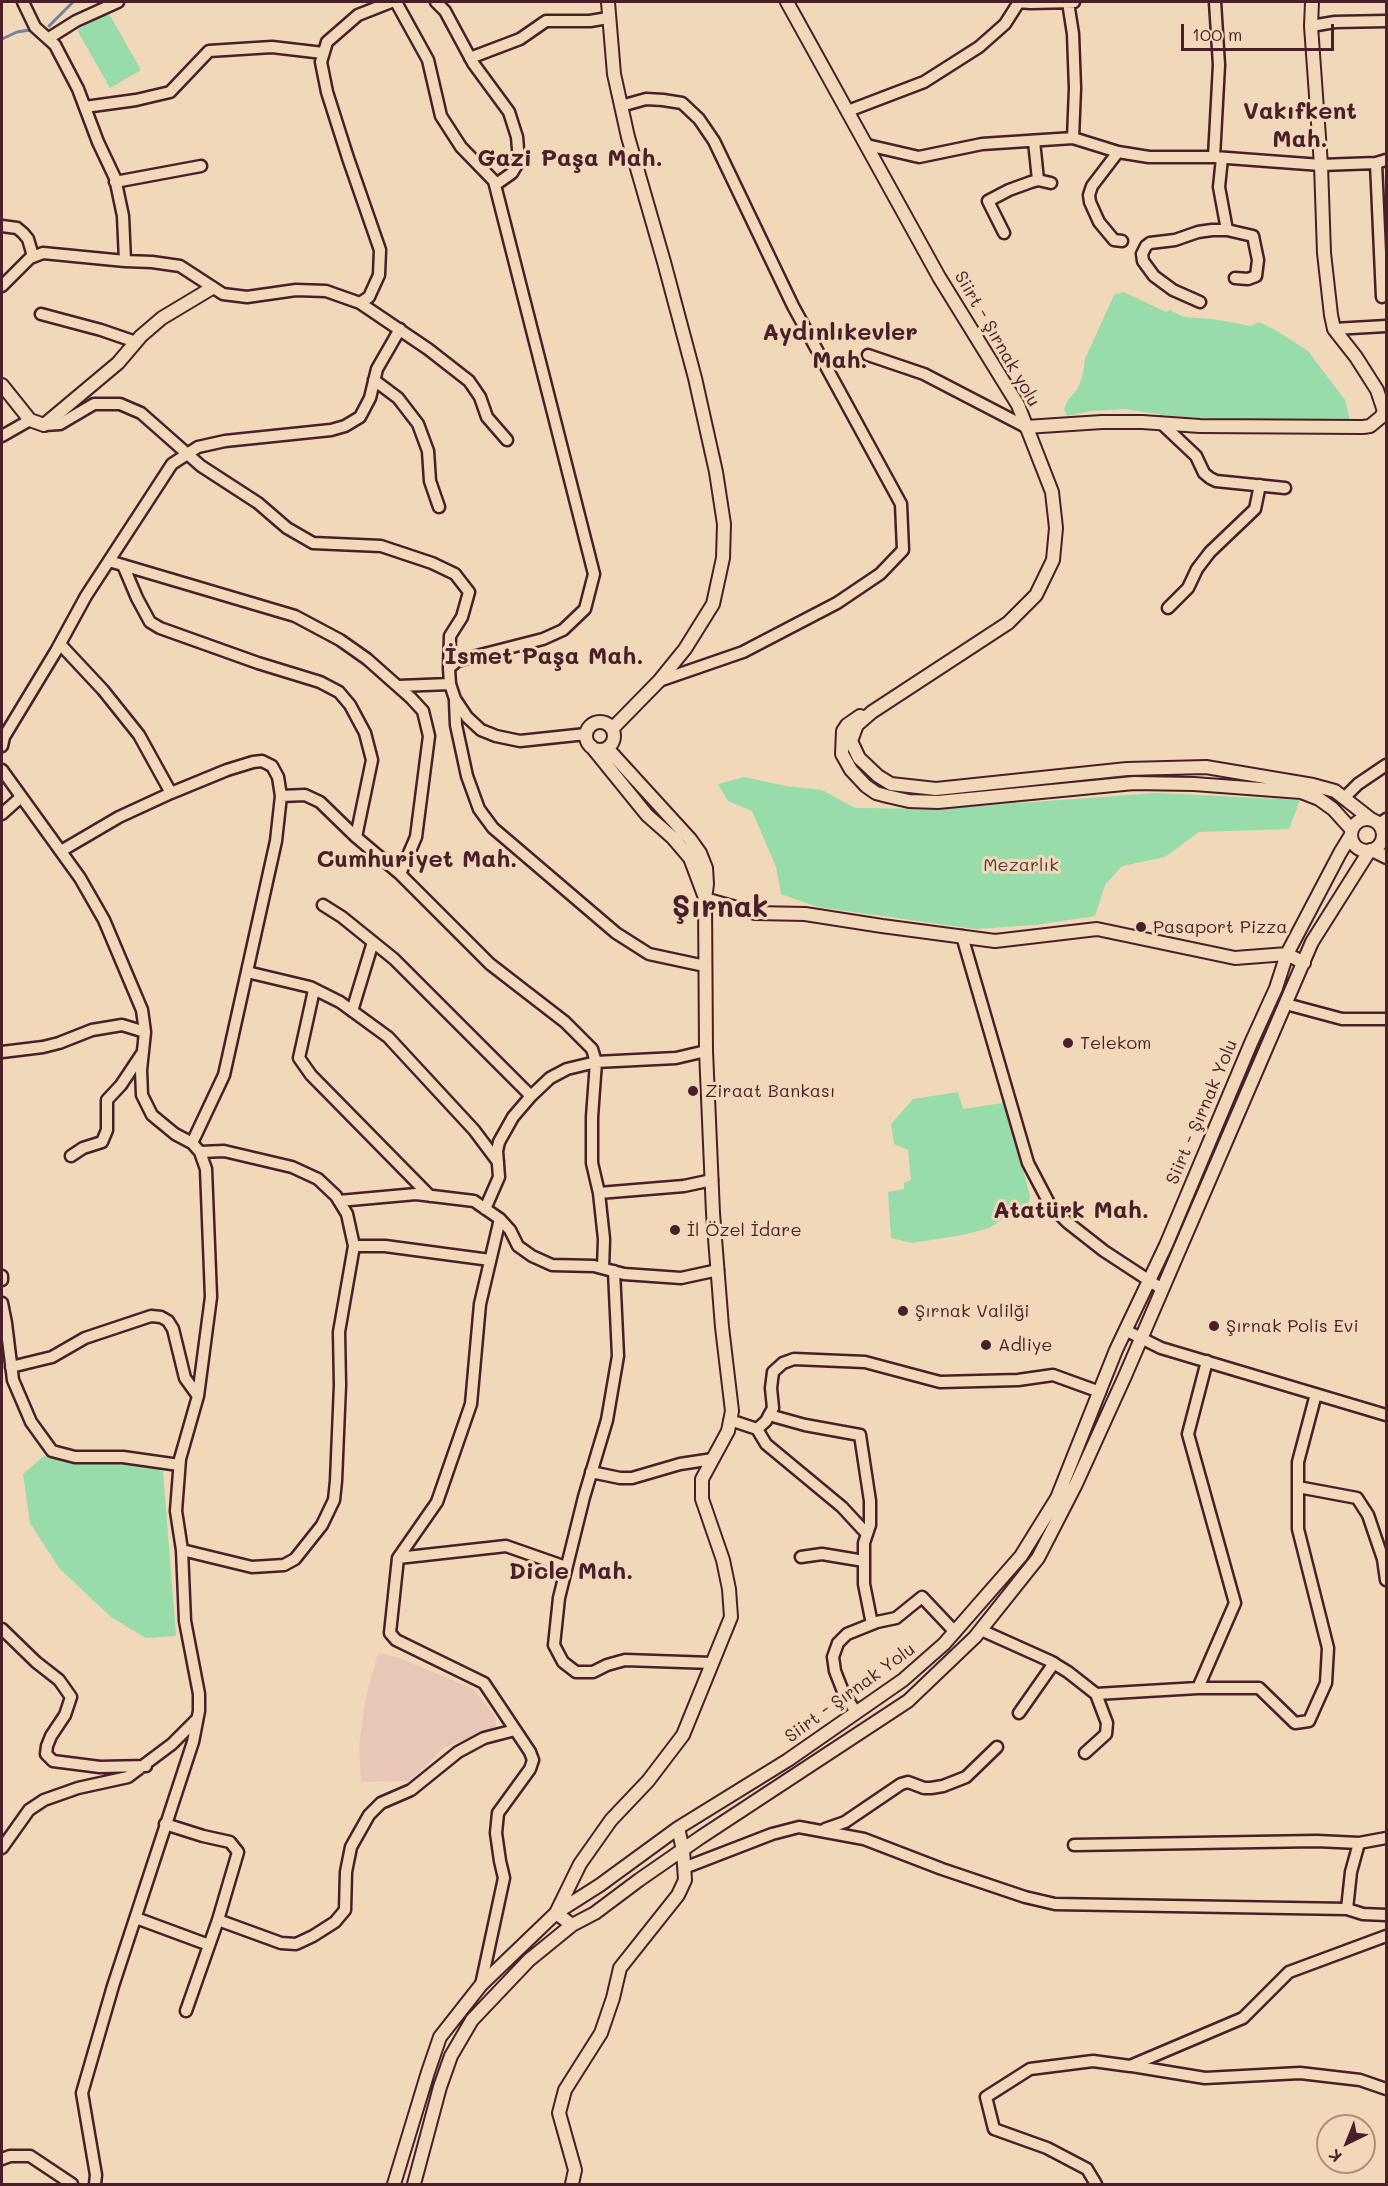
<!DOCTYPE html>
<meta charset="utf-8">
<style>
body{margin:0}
#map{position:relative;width:1388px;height:2186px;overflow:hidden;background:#f1d8b9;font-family:Mali,sans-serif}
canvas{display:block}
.frame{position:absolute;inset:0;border:3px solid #4a1f2b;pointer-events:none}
.north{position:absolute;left:1316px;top:2114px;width:60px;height:60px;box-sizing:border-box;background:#f1d8b9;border:2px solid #ae8e80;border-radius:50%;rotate:223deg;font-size:16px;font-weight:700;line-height:24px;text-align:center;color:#4a1f2b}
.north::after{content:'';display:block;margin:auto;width:21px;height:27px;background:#4a1f2b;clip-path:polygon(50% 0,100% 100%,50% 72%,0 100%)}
.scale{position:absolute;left:1181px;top:24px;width:153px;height:27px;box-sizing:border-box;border:3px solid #4a1f2b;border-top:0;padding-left:8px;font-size:18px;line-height:21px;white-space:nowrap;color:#4a1f2b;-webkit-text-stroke:4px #f1d8b9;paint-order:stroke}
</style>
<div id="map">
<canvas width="1388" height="2186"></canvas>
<div class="frame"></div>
<div class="north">K</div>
<div class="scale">100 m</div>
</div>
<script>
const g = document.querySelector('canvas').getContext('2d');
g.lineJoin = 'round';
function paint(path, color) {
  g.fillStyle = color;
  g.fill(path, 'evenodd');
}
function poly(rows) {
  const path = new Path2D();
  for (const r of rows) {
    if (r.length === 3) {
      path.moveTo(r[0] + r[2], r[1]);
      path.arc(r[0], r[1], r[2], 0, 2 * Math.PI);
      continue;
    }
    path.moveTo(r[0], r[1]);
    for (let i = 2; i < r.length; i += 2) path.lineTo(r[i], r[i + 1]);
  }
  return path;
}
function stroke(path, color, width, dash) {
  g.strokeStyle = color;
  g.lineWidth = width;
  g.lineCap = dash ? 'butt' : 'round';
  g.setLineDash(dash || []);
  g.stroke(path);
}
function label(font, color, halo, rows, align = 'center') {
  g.font = font + ' Mali,sans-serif';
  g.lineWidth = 6;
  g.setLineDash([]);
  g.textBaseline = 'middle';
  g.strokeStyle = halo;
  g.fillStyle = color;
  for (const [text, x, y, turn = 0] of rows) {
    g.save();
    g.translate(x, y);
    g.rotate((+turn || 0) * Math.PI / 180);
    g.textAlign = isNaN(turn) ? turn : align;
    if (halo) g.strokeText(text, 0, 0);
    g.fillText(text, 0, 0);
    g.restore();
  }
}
const built = poly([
 [378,1653,397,1657,473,1689,495,1716,496,1727,443,1748,411,1781,361,1782,359,1744,366,1697]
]);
const green = poly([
 [108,12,141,70,110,88,77,30],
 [1124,292,1166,312,1170,310,1184,317,1213,319,1251,326,1259,322,1277,331,1308,351,1345,400,1350,420,1262,422,1171,416,1125,409,1090,411,1067,416,1064,409,1068,400,1078,388,1083,374,1085,359,1114,295],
 [744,777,786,786,822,790,855,808,938,809,1157,793,1300,800,1289,829,1199,832,1165,857,1122,866,1105,885,1095,916,1036,925,975,929,818,907,781,894,776,867,752,811,728,801,718,784],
 [958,1092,963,1109,1003,1103,1013,1131,1030,1196,1029,1202,989,1228,963,1235,912,1243,891,1238,888,1192,904,1189,904,1183,911,1180,908,1150,894,1144,891,1124,913,1099],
 [44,1456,59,1460,130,1464,163,1471,176,1636,146,1638,111,1617,59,1568,30,1523,23,1474]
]);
const stream = poly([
 [49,26,73,2],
 [2,39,17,32,30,30]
]);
const minor = poly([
 [23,2,35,27,55,45,78,89,98,142,115,178,123,216,125,261,152,262,180,266,223,294,247,297,296,290,326,291,360,303,428,349,469,381,480,397,487,417,507,440],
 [396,2,428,60,441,116,461,147,494,181,594,574,585,609,563,630,543,639,457,661,449,668,450,684,455,699,467,717,481,730,496,736,520,741,586,734],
 [436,2,445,11,473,63,509,112,517,137,519,161,512,173,495,185],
 [1019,2,1030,3,1074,2],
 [1068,2,1073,34,1075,88,1073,138],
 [1311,26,1335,22,1386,21],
 [49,38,76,21,118,2],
 [470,58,520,39,546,21,590,21,608,18],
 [621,106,646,99,663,100,682,103,699,119,714,141,793,306,901,504,903,550,880,574,837,603,743,652,659,681],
 [85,107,136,100,170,92,209,51,272,47,323,53],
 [848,111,924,82,979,47,1005,24,1019,2],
 [1034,141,1038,180],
 [867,145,919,157,982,144,1073,138,1118,152,1149,157,1214,157,1321,165,1376,163,1386,160],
 [1118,152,1092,186,1089,195,1090,202,1099,222,1114,240,1122,241],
 [1214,157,1219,65,1215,2],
 [1222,158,1219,187,1227,230],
 [1376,163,1382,297],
 [115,182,201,166],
 [2,226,17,228,23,233,28,239,33,256],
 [1004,233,988,201,1009,190,1031,182,1038,180,1051,183],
 [2,286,30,258,43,253,125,261],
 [1200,302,1173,290,1154,276,1143,261,1142,254,1146,246,1150,243,1175,240,1198,232,1212,230,1227,230,1253,236,1258,260,1256,276,1248,279,1235,278],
 [360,303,369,297,379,275,380,250,348,158,327,92,321,62,327,42,358,15,391,2],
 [41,314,101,330,136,342],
 [1334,329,1386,326],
 [868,355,924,374,1026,427],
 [374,380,398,398,418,424,428,451,430,481,439,507],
 [1161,423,1196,456,1204,473,1210,478,1216,481,1285,488],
 [44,425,60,424,94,404,120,404,141,413,201,466,258,503,287,528,313,543,381,546,432,563,455,574,469,592,462,617,450,636,449,668],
 [2,436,30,420],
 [109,561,295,616,340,640,367,659,411,698,423,711,429,736,416,837,400,874],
 [123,565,137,598,150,622,160,628,258,663,320,682,339,692,350,705,365,733,372,760,356,837],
 [1168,608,1188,588,1197,569,1210,552,1255,509,1260,485],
 [60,644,103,690,139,735,171,793],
 [399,686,450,684],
 [455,701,456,725,467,776,479,809,493,828,616,933,649,954,705,966],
 [2,746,4,737,56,651,86,596,172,464,198,447,225,441,331,430,345,426,360,417,370,398,377,369,400,329],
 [2,770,80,878,104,920,142,1010,145,1032,141,1070,142,1095,152,1115,175,1134,192,1143,200,1152,206,1169,211,1297,198,1396,180,1459,176,1511,182,1550,185,1621,199,1694,199,1711,193,1742,113,1986,82,2093,96,2175,95,2184],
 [281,796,305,795,320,802,356,837,400,874,490,964,565,1022,592,1049,596,1062,567,1069,550,1078,531,1096,513,1117,499,1142,497,1151,499,1177,485,1209],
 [1344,798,1358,784,1386,765],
 [2,814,21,797],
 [1379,824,1386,819],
 [61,851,119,817,171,793,227,770,253,762,262,761,272,766,278,777,281,796,276,841,224,1075,192,1143],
 [323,905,342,917,394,959,531,1096],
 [962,936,1028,1163,1050,1205,1067,1222,1104,1251,1162,1289],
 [247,972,310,987,340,1002,388,1037,474,1130,498,1162],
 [314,990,299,1058,311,1075,430,1196],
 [1286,1004,1342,1019,1386,1019],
 [352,1011,373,942],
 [2,1052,43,1047,59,1043,92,1030,122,1025,145,1032],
 [71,1156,83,1148,102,1142,107,1130,107,1100,121,1085,143,1052],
 [599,1193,684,1186,712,1180],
 [339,1201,416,1194,474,1201,500,1219,510,1230,518,1246,532,1256,552,1265,594,1266,624,1274,681,1278,718,1270],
 [354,1246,385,1246,490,1260],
 [603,1268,604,1239,599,1193,592,1163,592,1117,596,1062,676,1058,706,1051],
 [614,1271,618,1356,607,1420,584,1497,559,1598,554,1645,563,1662,576,1672,593,1672,607,1665,625,1660,712,1663],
 [2,1276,2,1280],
 [2,1303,6,1323,13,1380,31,1422,52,1451,75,1457,123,1457,179,1465],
 [1125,1330,1161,1348,1386,1415],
 [11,1367,52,1357,85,1338,151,1316,161,1317,168,1321,173,1329,185,1378,198,1396],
 [769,1415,805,1425,860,1435,870,1501,870,1525,864,1543,864,1584,872,1624],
 [730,1420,757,1429,766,1421,773,1408,771,1388,773,1372,783,1363,794,1359,865,1362,940,1382,1018,1380,1053,1375,1100,1392],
 [757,1429,766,1444,842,1507,867,1534],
 [591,1472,620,1478,632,1478,680,1464,713,1459],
 [1298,1487,1357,1498,1368,1515,1383,1559,1386,1580],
 [182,1550,252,1567,284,1565,295,1559,322,1525,334,1500,336,1481,340,1385,339,1332,354,1246,347,1214,336,1196,318,1179,292,1167,224,1151,200,1152],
 [801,1557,822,1554,864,1561],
 [398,1558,506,1546,566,1567],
 [2,1629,36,1662,59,1680,71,1697,65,1715,51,1736,47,1746,46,1754,53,1761,100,1767,146,1766],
 [981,1630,1050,1661,1068,1672,1096,1694,1107,1723,1106,1734,1085,1753],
 [1198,1688,1235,1603,1188,1434,1207,1361],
 [1096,1694,1198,1688,1259,1688,1295,1723,1309,1721,1326,1683,1328,1648,1298,1529,1298,1462,1316,1394],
 [856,1712,844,1694,835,1671,833,1657,838,1643,847,1634,877,1622,896,1618,922,1597,955,1632],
 [1019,1713,1054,1663],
 [165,1824,203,1836,230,1842,238,1852,218,1920,186,2011],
 [825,1829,845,1822,901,1784,908,1782,924,1788,931,1788,943,1786,966,1777,997,1747],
 [1359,1843,1386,1838],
 [1074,1845,1317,1841,1359,1843,1351,1872,1347,1909],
 [2,1848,29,1810,44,1800,78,1788,128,1777,172,1744,197,1719],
 [684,1868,772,1834,799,1827,864,1839,942,1869,1025,1897,1055,1904,1347,1909,1363,1914,1386,1915],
 [136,1918,209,1945],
 [218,1920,281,1943,296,1944,313,1936,335,1922,345,1910,346,1872,351,1847,369,1815,381,1803,411,1790,458,1752,484,1738,515,1730],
 [481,1985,504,1878,500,1861,496,1833,498,1813,530,1769,533,1760,530,1752,484,1683,396,1640,390,1633,398,1558,437,1502,471,1404,480,1304,500,1219],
 [1132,2066,1205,2078,1300,2073,1360,2080,1386,2089],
 [2,2159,10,2156,30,2156,72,2184],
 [1096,2184,1087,2169,1047,2148,994,2129,986,2097,1030,2069,1093,2061,1130,2066,1243,2018,1289,1972,1386,1936]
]);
const tertiary = poly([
 [608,2,614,74,628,137,664,262,695,378,716,472,724,524,723,558,713,604,685,649,659,681,612,729],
 [787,2,939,277,1018,405,1052,492,1056,528,1053,560,1036,595,1008,623,872,712,857,725,851,741,859,758,878,776,891,784,936,789,1127,769,1206,767,1313,785,1335,791,1372,820],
 [2,385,30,420,44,425,118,363,141,336,162,318,212,288],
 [1026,427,1102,422,1142,422,1200,426,1363,427,1370,426,1381,417,1384,411,1377,390,1356,357,1334,329,1331,315,1324,253,1321,165,1311,26,1312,2],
 [860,716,847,725,843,731,842,754,851,770,866,786,876,793,887,796,909,801,938,802,1134,783,1194,784,1301,792,1319,799,1333,809,1352,830],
 [600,736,14],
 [591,746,647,815,673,838,690,858,705,898],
 [1367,835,16],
 [1372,850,1386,857],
 [705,899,755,913,805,914,882,926,995,941,1097,929,1235,958,1287,954,1304,963],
 [572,1925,556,1913,580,1864,611,1820,648,1781,683,1735,731,1617,729,1589,723,1560,702,1499,702,1479,728,1431,732,1411,722,1327,713,1213,706,1051,705,899,707,884,706,868,700,853,690,839,607,748],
 [394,2184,428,2072,440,2037,481,1985,556,1913,600,1885,678,1828,788,1760,903,1680,944,1644,1021,1556,1057,1498,1116,1350,1166,1245,1251,1043,1276,988,1287,954,1340,853,1351,835],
 [414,2184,440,2087,451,2056,472,2020,529,1960,572,1925,595,1913,639,1880,701,1837,908,1701,975,1637,1038,1558,1076,1484,1125,1376,1312,942,1370,850],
 [572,2184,575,2170,559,2113,565,2090,601,2033,613,1998,620,1968,678,1895,685,1880,683,1850,678,1828]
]);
const markers = [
 [1141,927,6,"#4a1f2b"],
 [1068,1043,6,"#4a1f2b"],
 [693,1091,6,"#4a1f2b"],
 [675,1230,6,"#4a1f2b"],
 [903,1311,6,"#4a1f2b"],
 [1214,1326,6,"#4a1f2b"],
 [986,1345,6,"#4a1f2b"]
];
const streetNames = [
 ["Siirt - Şırnak yolu",997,339,60],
 ["Siirt - Şırnak Yolu",1202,1112,-67],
 ["Siirt - Şırnak Yolu",850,1693,-36]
];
const parkNames = [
 ["Mezarlık",1021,865]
];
const poiNames = [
 ["Pasaport Pizza",1153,927],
 ["Telekom",1080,1043],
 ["Ziraat Bankası",705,1091],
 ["İl Özel İdare",687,1230],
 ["Şırnak Valilği",915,1311],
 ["Şırnak Polis Evi",1226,1326],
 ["Adliye",998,1345]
];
const districtNames = [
 ["Vakıfkent",1300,112],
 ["Mah.",1300,140],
 ["Gazi Paşa Mah.",570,159],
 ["Aydınlıkevler",840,333],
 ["Mah.",840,361],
 ["İsmet Paşa Mah.",544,657],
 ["Cumhuriyet Mah.",417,860],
 ["Atatürk Mah.",1071,1211],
 ["Dicle Mah.",571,1572]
];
const townNames = [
 ["Şırnak",720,908]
];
paint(built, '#e9c7b7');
paint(green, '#97dca9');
stroke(stream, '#7581a0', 3);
stroke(minor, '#4a1f2b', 15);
stroke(tertiary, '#4a1f2b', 16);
stroke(minor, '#f1d8b9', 10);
stroke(tertiary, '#f1d8b9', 12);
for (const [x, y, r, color] of markers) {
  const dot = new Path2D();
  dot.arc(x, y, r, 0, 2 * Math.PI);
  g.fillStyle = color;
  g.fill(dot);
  stroke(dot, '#f1d8b9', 2);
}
label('18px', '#4a1f2b', '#f1d8b9', streetNames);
label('18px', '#563b3e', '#f1d8b9', parkNames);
label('18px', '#4a1f2b', '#f1d8b9', poiNames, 'left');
label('bold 24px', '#4a1f2b', '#f1d8b9', districtNames);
label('bold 30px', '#4a1f2b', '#f1d8b9', townNames);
</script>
